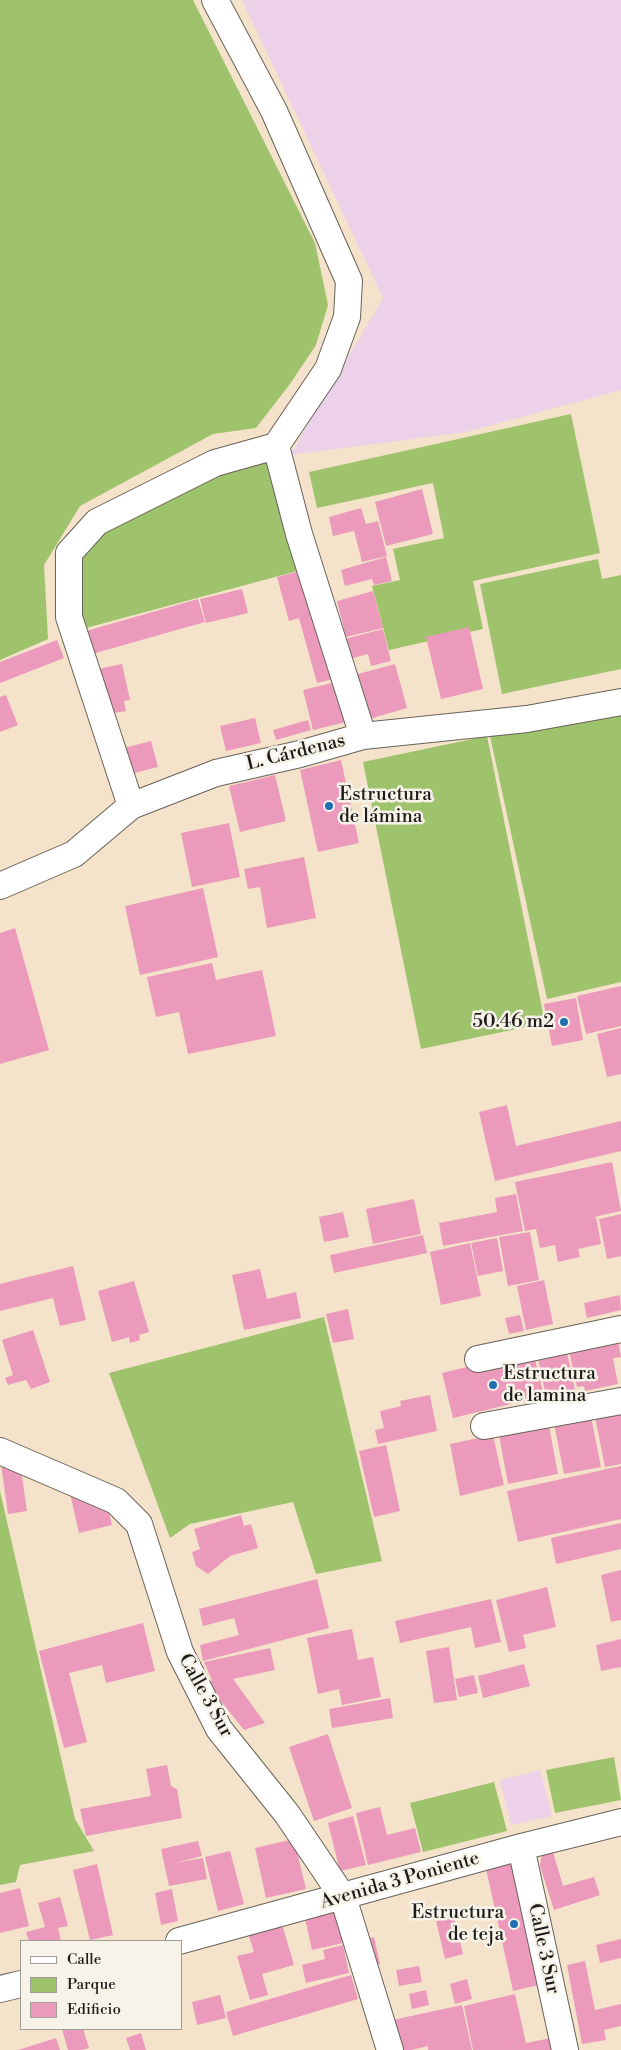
<!DOCTYPE html>
<meta charset="utf-8">
<style>
body{margin:0}
#map{position:relative;width:621px;height:2050px;overflow:hidden;background:#f4e3ca;font-family:"Libre Bodoni",serif}
canvas{display:block}
.legend{position:absolute;left:20px;top:1940px;width:162px;height:90px;box-sizing:border-box;background:#f7f3e8;border:1px solid #9f9d96;margin:0;padding:6px 9px;list-style:none;font-size:15px;color:#1c1c1c}
.legend li{display:flex;align-items:center;gap:10px;height:25px}
.legend b{width:25px;border:1px solid #9f9d96}
</style>
<div id="map">
<canvas width="621" height="2050"></canvas>
<ul class="legend">
<li><b style="height:6px;background:#fff"></b>Calle</li>
<li><b style="height:14px;background:#9fc26c"></b>Parque</li>
<li><b style="height:14px;background:#eb9abb"></b>Edificio</li>
</ul>
</div>
<script>
const g = document.querySelector('canvas').getContext('2d');
g.lineJoin = 'round';
function paint(path, color) {
  g.fillStyle = color;
  g.fill(path, 'evenodd');
}
function poly(rows) {
  const path = new Path2D();
  for (const r of rows) {
    path.moveTo(r[0], r[1]);
    for (let i = 2; i < r.length; i += 2) path.lineTo(r[i], r[i + 1]);
  }
  return path;
}
function stroke(path, color, width, dash) {
  g.strokeStyle = color;
  g.lineWidth = width;
  g.lineCap = dash ? 'butt' : 'round';
  g.setLineDash(dash || []);
  g.stroke(path);
}
function label(font, color, halo, rows, align = 'center') {
  g.font = font + ' "Libre Bodoni",serif';
  g.lineWidth = 5;
  g.setLineDash([]);
  g.textBaseline = 'middle';
  g.strokeStyle = halo;
  g.fillStyle = color;
  for (const [text, x, y, turn = 0] of rows) {
    g.save();
    g.translate(x, y);
    g.rotate((+turn || 0) * Math.PI / 180);
    g.textAlign = isNaN(turn) ? turn : align;
    if (halo) g.strokeText(text, 0, 0);
    g.fillText(text, 0, 0);
    g.restore();
  }
}
const built = poly([
 [242,0,621,0,621,390,466,432,290,455,383,298],
 [540,1770,552,1816,511,1825,500,1780]
]);
const green = poly([
 [0,0,193,0,315,243,328,305,316,345,290,384,256,428,213,434,80,506,44,565,48,639,0,660],
 [571,414,600,553,473,581,483,629,389,650,372,586,400,580,393,549,444,538,433,483,317,508,309,472],
 [270,458,301,570,86,628,78,613,74,553,104,526,220,469],
 [598,559,602,579,621,575,621,669,502,694,480,584],
 [621,711,621,982,547,999,490,736],
 [487,736,545,1023,421,1049,363,762],
 [324,1317,382,1561,316,1574,293,1502,190,1524,170,1538,109,1373],
 [0,1491,75,1819,94,1851,20,1865,16,1882,0,1885],
 [614,1757,621,1800,555,1813,546,1770],
 [494,1782,507,1831,423,1852,410,1803]
]);
const building = poly([
 [422,489,433,534,386,546,375,502],
 [361,508,366,524,378,521,387,556,362,562,354,531,333,536,329,517],
 [386,557,392,581,374,585,372,579,345,586,341,570],
 [304,570,334,679,317,683,299,618,289,621,277,577],
 [242,589,248,613,206,623,200,599],
 [373,591,383,628,346,637,337,601],
 [198,599,205,622,92,654,86,631],
 [469,627,483,689,441,699,426,637],
 [383,629,391,661,371,666,368,654,346,660,341,640],
 [57,640,64,658,0,683,0,662],
 [122,664,130,700,124,701,126,711,108,714,98,669],
 [395,664,407,708,366,720,354,675],
 [336,682,346,722,313,730,303,690],
 [6,695,18,725,0,732,0,697],
 [255,718,261,743,226,751,220,726],
 [308,720,311,730,276,740,273,730],
 [151,741,158,767,127,775,120,749],
 [341,760,359,843,318,852,300,770],
 [275,775,286,821,240,832,229,786],
 [229,823,240,877,192,887,181,833],
 [304,857,316,918,267,928,260,887,248,889,244,869],
 [203,888,218,957,140,975,125,906],
 [15,928,49,1050,0,1064,0,933],
 [212,963,216,980,262,970,276,1036,188,1054,179,1012,156,1017,147,977],
 [621,986,621,1026,586,1034,577,996],
 [576,998,583,1040,552,1046,544,1004],
 [621,1028,621,1074,607,1077,597,1034],
 [507,1105,516,1146,621,1121,621,1151,495,1181,479,1112],
 [612,1162,621,1211,590,1218,596,1217,601,1244,578,1249,580,1257,558,1262,555,1245,540,1248,536,1229,525,1231,515,1182],
 [516,1194,523,1231,443,1246,439,1223,497,1212,495,1198],
 [414,1199,421,1234,373,1244,366,1209],
 [343,1212,349,1237,324,1242,319,1217],
 [621,1214,621,1256,607,1259,599,1219],
 [530,1232,539,1280,508,1286,499,1237],
 [423,1235,427,1253,334,1273,330,1255],
 [497,1238,503,1271,478,1276,471,1243],
 [470,1243,481,1296,441,1305,430,1252],
 [73,1266,86,1320,60,1326,53,1298,0,1311,0,1284],
 [260,1269,267,1299,296,1292,301,1318,244,1330,232,1275],
 [544,1280,553,1324,526,1330,517,1286],
 [134,1281,149,1332,139,1335,140,1340,130,1343,129,1337,112,1342,98,1291],
 [620,1295,621,1310,587,1318,584,1303],
 [348,1309,354,1339,333,1343,326,1314],
 [520,1315,524,1331,509,1334,505,1318],
 [33,1330,50,1382,31,1389,26,1380,8,1385,5,1378,13,1375,2,1340],
 [618,1339,621,1357,613,1358,618,1384,585,1391,584,1386,577,1387,567,1342],
 [565,1343,575,1390,546,1396,536,1349],
 [533,1351,544,1396,453,1418,442,1373],
 [430,1395,437,1431,378,1444,375,1430,384,1428,380,1411,401,1406,400,1401],
 [621,1407,621,1464,605,1467,594,1412],
 [590,1412,601,1467,564,1474,553,1419],
 [548,1421,558,1474,508,1484,498,1430],
 [493,1435,504,1485,460,1496,450,1444],
 [386,1445,400,1511,374,1517,359,1451],
 [0,1457,20,1463,27,1511,8,1514],
 [621,1466,621,1519,518,1542,507,1491],
 [68,1484,106,1501,112,1525,79,1533],
 [241,1515,244,1526,251,1524,258,1548,230,1556,208,1574,196,1566,192,1552,200,1549,194,1529],
 [621,1523,621,1549,556,1564,551,1538],
 [621,1570,621,1620,611,1622,601,1575],
 [317,1579,329,1628,203,1661,200,1645,239,1635,234,1618,203,1626,199,1609],
 [547,1587,556,1627,523,1635,526,1648,509,1652,496,1600],
 [491,1599,501,1642,475,1648,471,1627,400,1643,395,1621],
 [143,1623,155,1671,106,1683,102,1665,69,1673,87,1742,64,1748,39,1651],
 [352,1629,358,1660,373,1657,381,1697,342,1705,339,1689,318,1694,307,1638],
 [621,1639,621,1667,601,1671,596,1645],
 [449,1647,457,1700,434,1703,426,1651],
 [270,1648,275,1670,233,1679,265,1723,244,1730,208,1685,212,1680,204,1662],
 [524,1664,530,1686,483,1698,478,1676],
 [474,1675,478,1693,459,1697,455,1679],
 [390,1698,393,1718,332,1728,329,1709],
 [328,1734,352,1808,314,1821,289,1747],
 [167,1765,171,1786,177,1789,182,1818,86,1836,80,1809,151,1796,146,1769],
 [380,1807,387,1835,415,1828,421,1852,368,1865,356,1813],
 [353,1816,366,1865,340,1871,328,1823],
 [294,1839,306,1889,266,1898,255,1848],
 [198,1841,202,1856,175,1863,203,1858,207,1879,169,1886,161,1849],
 [552,1849,563,1886,594,1877,600,1895,554,1910,540,1866,542,1852],
 [230,1851,244,1904,218,1911,205,1857],
 [514,1857,543,1984,513,1991,485,1864],
 [97,1864,113,1935,90,1940,73,1870],
 [20,1888,29,1926,0,1933,0,1893],
 [172,1889,178,1921,161,1925,155,1893],
 [60,1897,68,1926,58,1928,61,1941,29,1941,26,1932,45,1927,38,1903],
 [335,1906,343,1943,312,1950,304,1914],
 [280,1917,294,1965,262,1974,268,1995,250,2000,237,1956,254,1952,246,1927],
 [454,1917,463,1954,445,1959,436,1921],
 [374,1937,380,1964,365,1968,359,1941],
 [621,1939,621,1958,600,1963,596,1945],
 [343,1945,349,1973,306,1983,302,1965,325,1959,323,1950],
 [585,1961,595,2010,621,2004,621,2026,604,2030,606,2040,582,2044,567,1965],
 [419,1966,422,1982,399,1986,396,1970],
 [351,1975,358,1999,233,2036,226,2012],
 [467,1979,472,1999,455,2004,450,1984],
 [426,1990,429,2005,412,2009,409,1994],
 [515,1994,526,2043,551,2038,553,2050,473,2050,464,2006],
 [220,1995,226,2018,197,2025,192,2002],
 [462,2005,472,2050,428,2050,428,2046,411,2050,394,2050,388,2021],
 [62,2029,83,2029,89,2048,82,2050,68,2050],
 [141,2033,146,2050,130,2050,126,2038],
 [56,2038,60,2050,18,2050]
]);
const street = poly([
 [215,0,274,111,349,281,347,317,328,369,276,446],
 [131,806,69,617,69,553,97,522,215,463,276,446,299,534,363,736],
 [0,886,74,854,131,806,216,773,300,754,363,736,527,719,621,702],
 [478,1359,621,1329],
 [484,1426,621,1401],
 [0,1451,116,1501,139,1524,180,1652,219,1729,287,1814,343,1897,390,2050],
 [521,1847,565,2050],
 [179,1941,521,1847,621,1822],
 [0,1989,21,1984]
]);
const markers = [
 [329,806,5,"#1f6fb2"],
 [564,1022,5,"#1f6fb2"],
 [493,1385,5,"#1f6fb2"],
 [514,1924,5,"#1f6fb2"]
];
const streetNames = [
 ["L. Cárdenas",296,753,-14],
 ["Calle 3 Sur",205,1696,61],
 ["Avenida 3 Poniente",400,1881,-16],
 ["Calle 3 Sur",543,1949,78]
];
const poiNames = [
 ["Estructura",339,795],
 ["de lámina",339,817],
 ["50.46 m2",554,1022,"right"],
 ["Estructura",503,1374],
 ["de lamina",503,1396],
 ["Estructura",504,1913,"right"],
 ["de teja",504,1935,"right"]
];
paint(built, '#ecd1e9');
paint(green, '#9fc26c');
paint(building, '#eb9abb');
stroke(street, '#686259', 28);
stroke(street, '#fff', 26);
for (const [x, y, r, color] of markers) {
  const dot = new Path2D();
  dot.arc(x, y, r, 0, 2 * Math.PI);
  g.fillStyle = color;
  g.fill(dot);
  stroke(dot, '#f7f3e8', 2);
}
label('19px', '#1c1c1c', '#f7f3e8', streetNames);
label('19px', '#1c1c1c', '#f7f3e8', poiNames, 'left');
</script>
